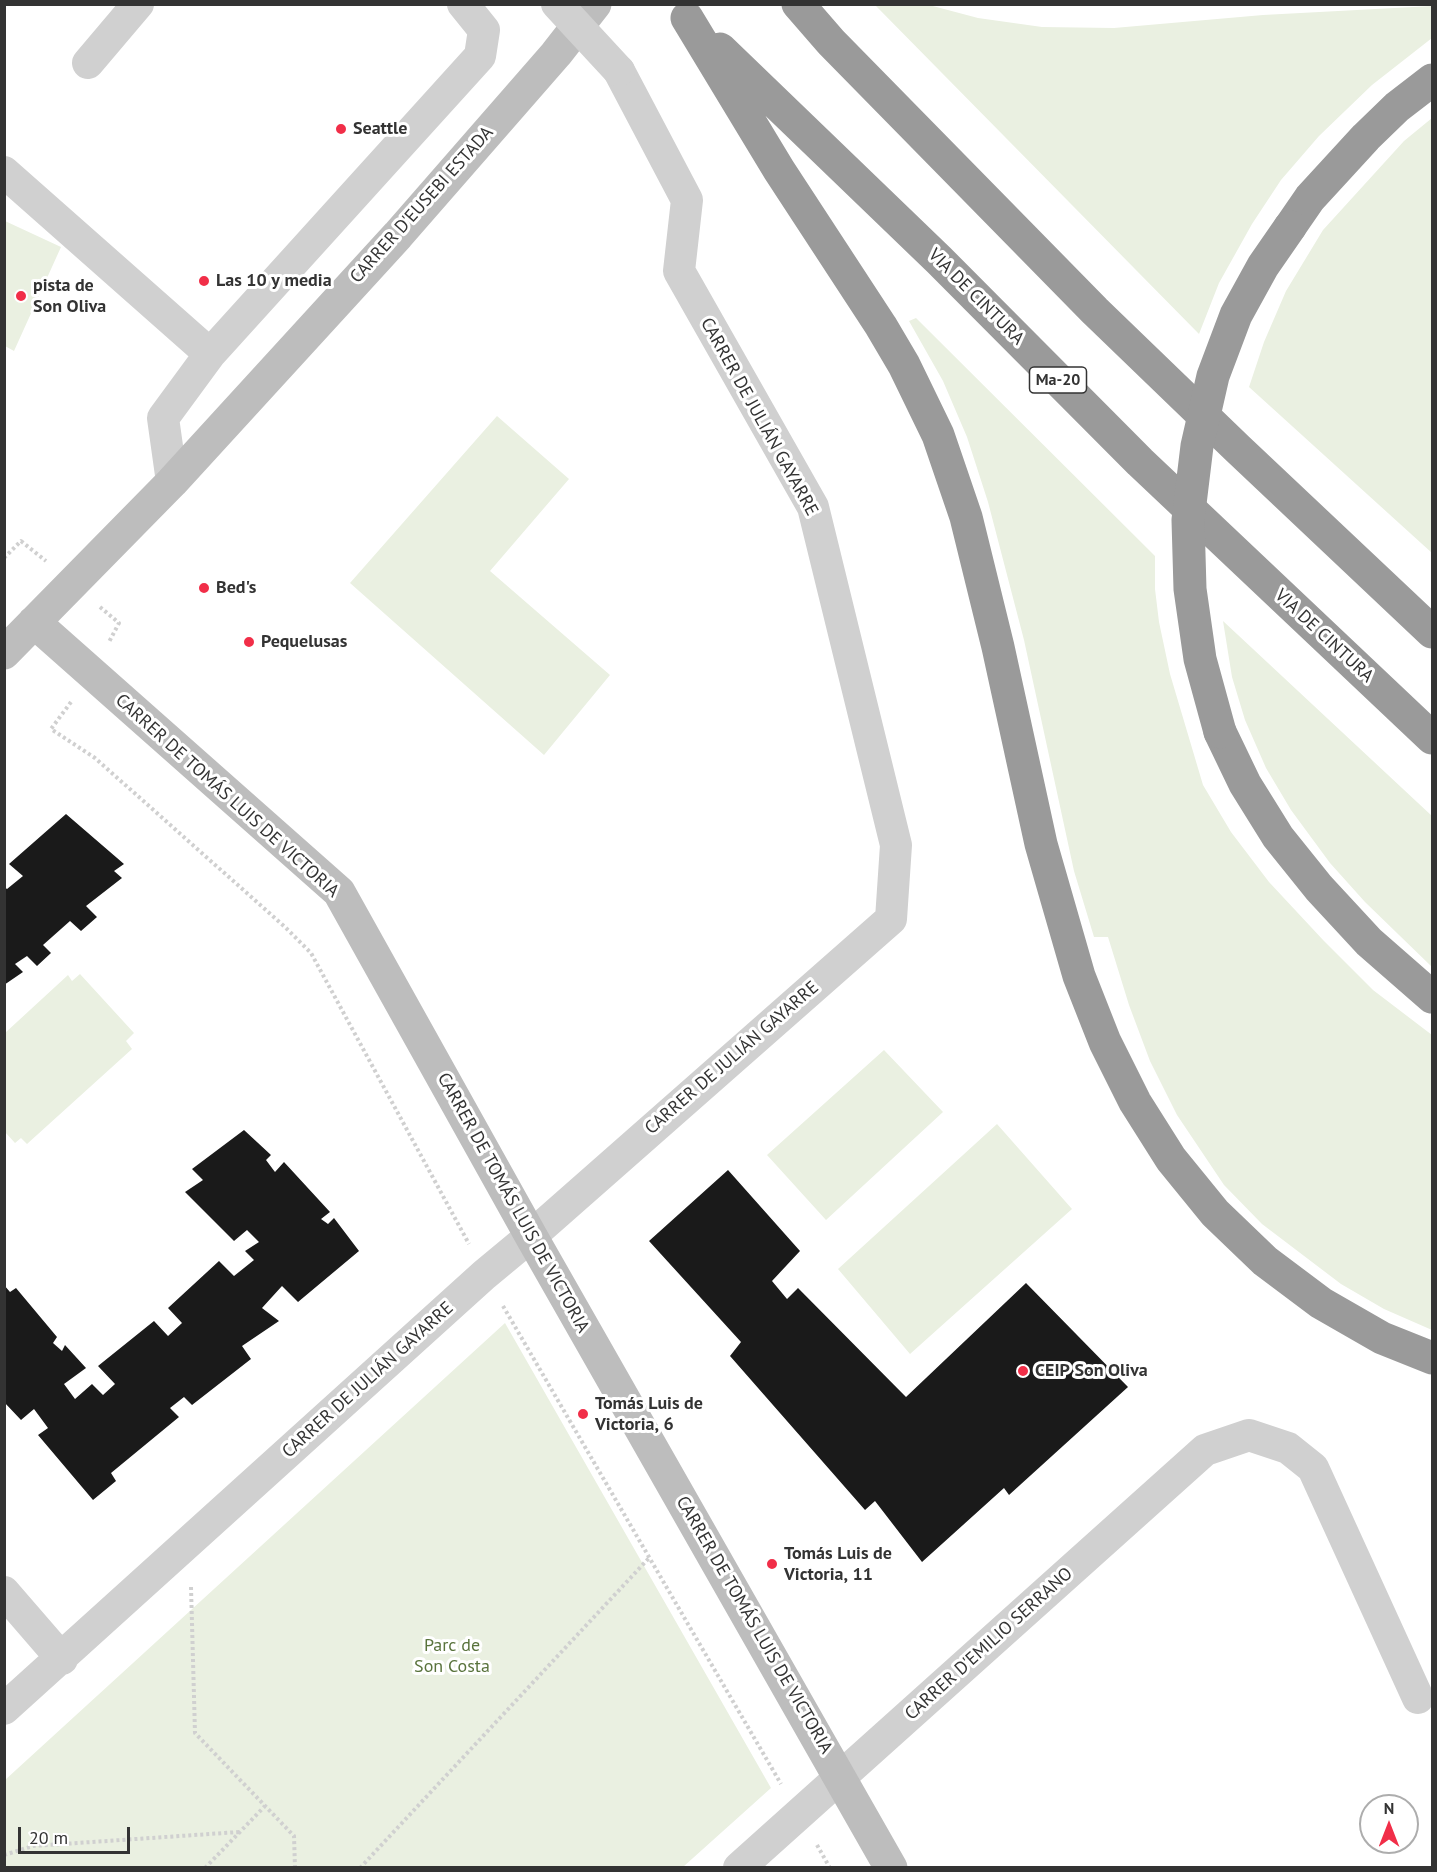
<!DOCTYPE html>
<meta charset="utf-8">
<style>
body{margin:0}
#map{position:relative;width:1437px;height:1872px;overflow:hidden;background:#fff;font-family:"PT Sans",sans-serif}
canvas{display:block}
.frame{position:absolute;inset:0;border:6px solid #333;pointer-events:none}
.north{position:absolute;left:1359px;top:1794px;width:60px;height:60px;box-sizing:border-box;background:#fff;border:2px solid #adadad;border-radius:50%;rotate:0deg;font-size:16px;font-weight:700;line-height:24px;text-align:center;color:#333}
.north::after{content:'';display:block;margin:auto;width:21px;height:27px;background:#f12e48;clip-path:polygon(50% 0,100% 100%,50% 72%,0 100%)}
.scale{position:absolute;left:18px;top:1827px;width:112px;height:27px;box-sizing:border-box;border:3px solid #333;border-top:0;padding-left:8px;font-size:18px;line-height:21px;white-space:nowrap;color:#333;-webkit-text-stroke:4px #fff;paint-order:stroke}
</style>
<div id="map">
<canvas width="1437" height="1872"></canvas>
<div class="frame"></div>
<div class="north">N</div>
<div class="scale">20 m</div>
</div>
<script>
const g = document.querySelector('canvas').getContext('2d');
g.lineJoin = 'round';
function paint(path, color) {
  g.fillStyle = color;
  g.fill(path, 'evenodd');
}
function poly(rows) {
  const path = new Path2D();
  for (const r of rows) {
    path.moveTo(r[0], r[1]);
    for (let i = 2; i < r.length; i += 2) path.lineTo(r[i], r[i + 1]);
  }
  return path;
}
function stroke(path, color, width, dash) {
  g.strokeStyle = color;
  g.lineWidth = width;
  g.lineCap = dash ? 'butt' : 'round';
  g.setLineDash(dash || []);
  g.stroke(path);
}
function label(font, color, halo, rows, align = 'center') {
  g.font = font + ' "PT Sans",sans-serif';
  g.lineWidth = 6;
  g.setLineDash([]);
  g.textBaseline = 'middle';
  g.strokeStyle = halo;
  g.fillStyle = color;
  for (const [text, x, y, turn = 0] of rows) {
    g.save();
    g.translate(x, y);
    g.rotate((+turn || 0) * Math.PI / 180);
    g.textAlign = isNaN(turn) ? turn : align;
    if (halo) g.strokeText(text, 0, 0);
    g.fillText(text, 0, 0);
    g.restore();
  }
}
const green = poly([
 [875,5,929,5,978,18,1042,27,1114,28,1263,15,1432,6,1432,38,1372,85,1319,136,1281,180,1252,224,1219,283,1199,334],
 [1432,118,1432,553,1249,387,1264,342,1286,291,1323,230,1404,141],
 [5,221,61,247,14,351,5,346],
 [916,318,1155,556,1155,589,1159,622,1170,674,1203,785,1231,832,1269,882,1324,941,1373,990,1432,1035,1432,1330,1384,1309,1341,1284,1262,1224,1224,1185,1177,1115,1150,1061,1129,1005,1108,937,1094,937,1074,871,1024,640,988,502,967,437,943,381,909,321],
 [497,416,569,479,490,571,610,675,544,755,350,583],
 [1223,621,1432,816,1432,967,1365,902,1330,863,1291,810,1266,768,1245,720,1232,677],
 [80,974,134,1033,126,1041,132,1049,27,1144,21,1138,15,1143,5,1132,5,1033,68,975,72,981],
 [884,1050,943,1112,826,1220,767,1155],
 [997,1124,1072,1209,910,1354,838,1269],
 [505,1323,771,1788,683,1867,5,1867,5,1780]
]);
const building = poly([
 [66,814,124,864,114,871,122,878,86,906,97,917,81,931,70,921,43,945,51,953,37,966,27,956,15,964,23,972,4,985,4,887,7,889,23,876,9,864],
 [244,1130,271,1155,266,1160,275,1172,284,1162,330,1212,321,1219,328,1224,334,1218,359,1251,298,1302,282,1286,262,1308,279,1321,242,1346,251,1359,192,1405,184,1397,170,1408,179,1417,111,1473,116,1481,93,1500,38,1435,48,1428,34,1409,21,1420,4,1402,4,1285,10,1292,16,1288,57,1337,53,1343,62,1351,65,1345,86,1368,64,1384,75,1399,92,1384,103,1395,115,1384,98,1366,154,1321,168,1336,182,1323,168,1308,219,1261,234,1276,254,1260,245,1251,259,1242,247,1230,234,1241,185,1192,203,1180,192,1169],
 [728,1170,800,1251,772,1281,787,1299,798,1288,906,1397,1026,1283,1128,1387,1009,1495,1004,1488,922,1562,875,1501,865,1510,730,1356,741,1342,649,1241]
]);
const path = poly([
 [4,558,21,541,46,561],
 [100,607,119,623,109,642],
 [71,702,51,729,95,758,285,927,311,953,469,1244],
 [503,1306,781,1784],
 [191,1587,195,1733,294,1836,295,1868],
 [817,1845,830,1868],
 [4,1855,33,1846,239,1832],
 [205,1868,265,1806],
 [360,1868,649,1558]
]);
const street = poly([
 [88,63,138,4],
 [4,172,210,354],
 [172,482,163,418,210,354,480,56,484,30,463,4],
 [4,1592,62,1659],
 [4,1709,484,1275,531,1236,891,919,896,845,813,507,679,271,687,200,619,71],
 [739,1868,1205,1450,1249,1435,1288,1448,1313,1468,1418,1698]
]);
const secondary = poly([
 [34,622,339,892,531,1236,891,1868],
 [4,653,172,482,398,235,556,54,595,4]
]);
const highway = poly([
 [798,4,831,42,1095,311,1237,448,1432,632],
 [687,18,779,170,881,326,904,365,938,435,966,517,998,647,1041,844,1079,976,1105,1042,1135,1102,1171,1159,1215,1213,1265,1261,1321,1303,1382,1338,1432,1358],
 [720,49,939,260,1140,462,1432,738],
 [1290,227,1310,198,1366,137,1397,107,1432,80],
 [1220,732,1245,784,1278,837,1319,888,1369,942,1432,997]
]);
const streetBridge = poly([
 [557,4,619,71]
]);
const highwayBridge = poly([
 [1220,732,1200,659,1190,589,1188,520,1197,446,1213,376,1236,315,1263,266,1290,227]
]);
const markers = [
 [341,129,6,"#f12e48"],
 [204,281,6,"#f12e48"],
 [21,296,6,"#f12e48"],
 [204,588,6,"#f12e48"],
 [249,642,6,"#f12e48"],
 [1023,1371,6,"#f12e48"],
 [583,1414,6,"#f12e48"],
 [772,1564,6,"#f12e48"]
];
const shields = [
 [1058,380,57]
];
const shieldNames = [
 ["Ma-20",1058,380]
];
const poiNames = [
 ["Seattle",353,129],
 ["Las 10 y media",216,281],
 ["pista de",33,286],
 ["Son Oliva",33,307],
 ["Bed's",216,588],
 ["Pequelusas",261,642],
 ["CEIP Son Oliva",1035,1371],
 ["Tomás Luis de",595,1404],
 ["Victoria, 6",595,1425],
 ["Tomás Luis de",784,1554],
 ["Victoria, 11",784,1575]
];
const streetNames = [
 ["CARRER D'EUSEBI ESTADA",422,205,-48],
 ["VIA DE CINTURA",976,297,45],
 ["CARRER DE JULIÁN GAYARRE",759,417,61],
 ["VIA DE CINTURA",1324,636,43],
 ["CARRER DE TOMÁS LUIS DE VICTORIA",227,796,42],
 ["CARRER DE JULIÁN GAYARRE",732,1058,-41],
 ["CARRER DE TOMÁS LUIS DE VICTORIA",513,1203,61],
 ["CARRER DE JULIÁN GAYARRE",368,1380,-42],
 ["CARRER DE TOMÁS LUIS DE VICTORIA",754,1625,60],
 ["CARRER D'EMILIO SERRANO",989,1644,-42]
];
const parkNames = [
 ["Parc de",452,1646],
 ["Son Costa",452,1667]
];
paint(green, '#eaf0e1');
paint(building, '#1a1a1a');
stroke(path, '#d0d0d0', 4, [3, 3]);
stroke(street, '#d0d0d0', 32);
stroke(secondary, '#bdbdbd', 33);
stroke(highway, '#9a9a9a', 33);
stroke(streetBridge, '#d0d0d0', 32);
stroke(highwayBridge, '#9a9a9a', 33);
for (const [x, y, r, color] of markers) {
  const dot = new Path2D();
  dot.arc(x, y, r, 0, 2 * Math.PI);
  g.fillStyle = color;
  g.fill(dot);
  stroke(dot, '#fff', 2);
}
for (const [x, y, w] of shields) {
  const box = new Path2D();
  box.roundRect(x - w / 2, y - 13, w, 26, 4.5);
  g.fillStyle = '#fff';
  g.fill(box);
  stroke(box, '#333', 1.5);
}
label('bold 16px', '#333', null, shieldNames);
label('bold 18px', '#333', '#fff', poiNames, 'left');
label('18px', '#333', '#fff', streetNames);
label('18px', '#59733c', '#fff', parkNames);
</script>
